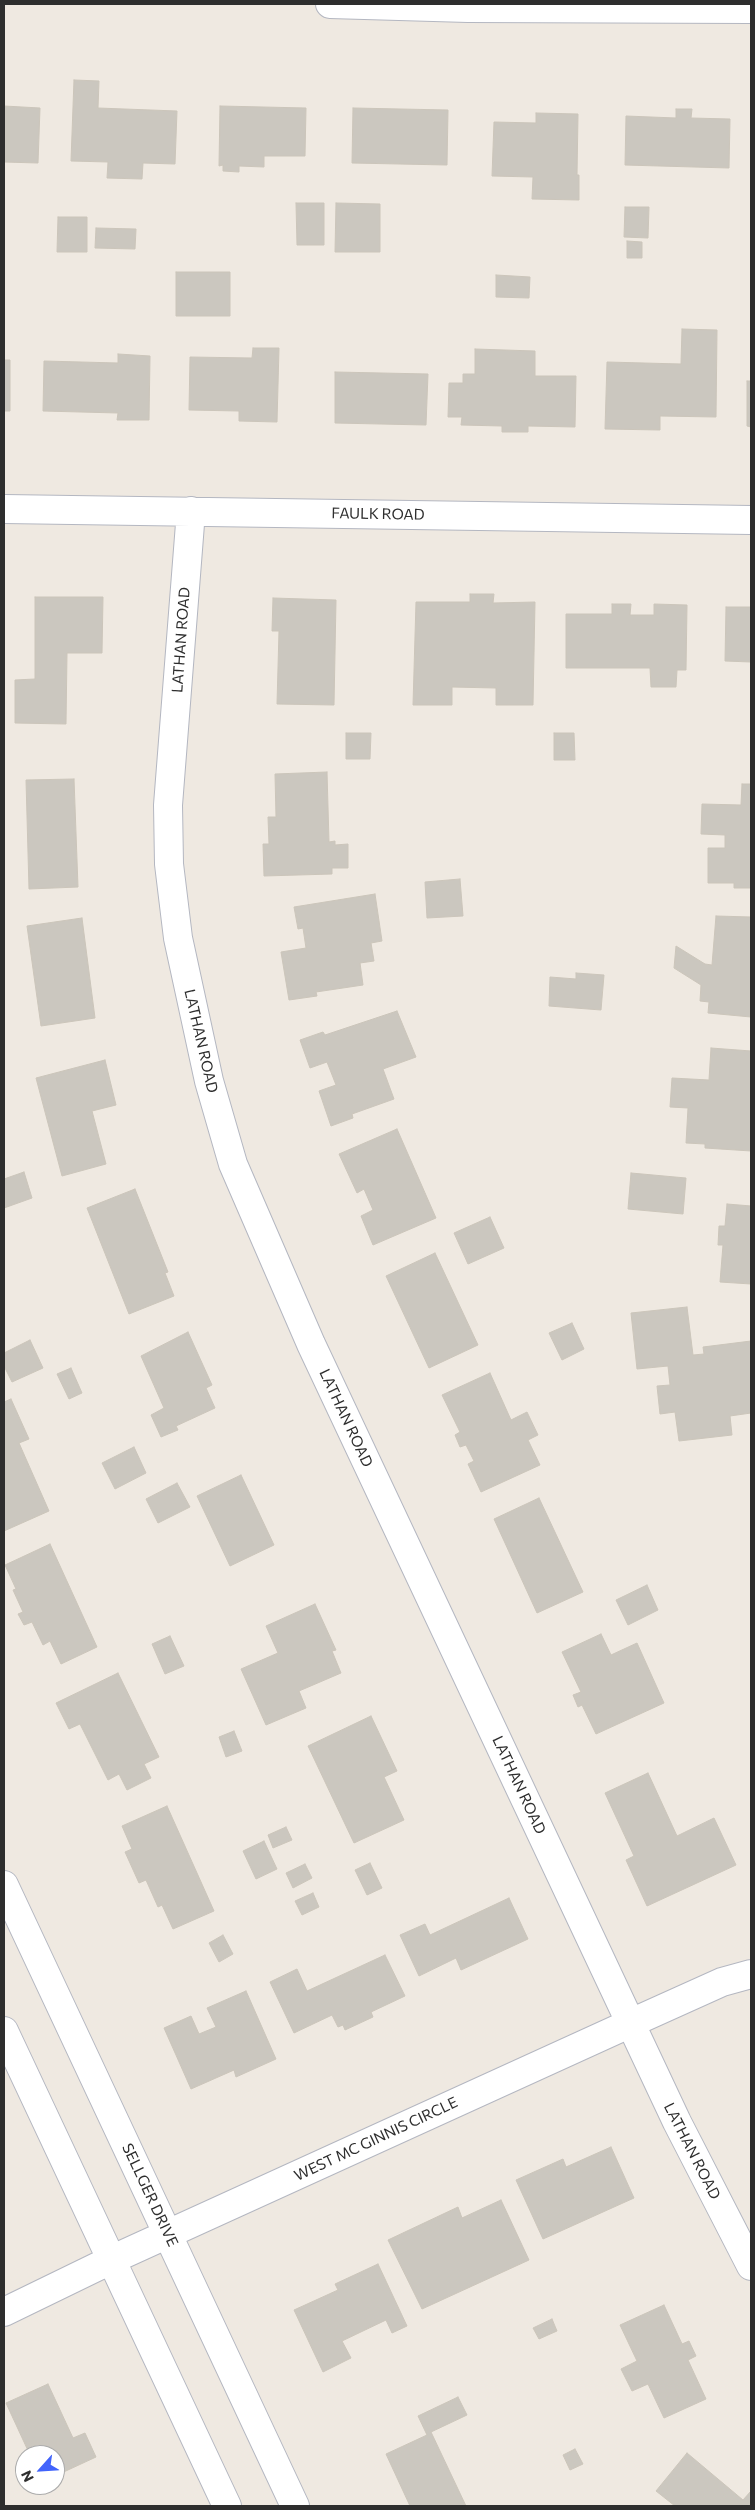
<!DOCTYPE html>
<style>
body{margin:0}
#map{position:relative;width:755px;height:2510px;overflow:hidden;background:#efe9e1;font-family:Commissioner,sans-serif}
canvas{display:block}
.frame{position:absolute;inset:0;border:5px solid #2e2e2e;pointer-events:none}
.north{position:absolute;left:15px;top:2445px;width:50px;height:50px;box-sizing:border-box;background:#fff;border:1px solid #ababab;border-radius:50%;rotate:244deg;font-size:14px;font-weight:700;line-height:20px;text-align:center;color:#2e2e2e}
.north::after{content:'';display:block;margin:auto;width:18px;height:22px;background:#4264fb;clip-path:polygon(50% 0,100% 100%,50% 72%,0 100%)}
</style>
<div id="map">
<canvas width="755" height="2510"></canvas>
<div class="frame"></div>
<div class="north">N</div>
</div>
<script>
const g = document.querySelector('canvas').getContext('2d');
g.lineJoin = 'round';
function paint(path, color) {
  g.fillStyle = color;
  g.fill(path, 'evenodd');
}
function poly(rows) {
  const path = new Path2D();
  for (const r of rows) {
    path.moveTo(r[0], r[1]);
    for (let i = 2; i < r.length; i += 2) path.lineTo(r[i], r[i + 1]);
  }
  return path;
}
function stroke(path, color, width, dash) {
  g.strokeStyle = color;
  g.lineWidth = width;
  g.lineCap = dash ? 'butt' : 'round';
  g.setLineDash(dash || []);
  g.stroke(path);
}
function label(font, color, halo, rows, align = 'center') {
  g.font = font + ' Commissioner,sans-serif';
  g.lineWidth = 4;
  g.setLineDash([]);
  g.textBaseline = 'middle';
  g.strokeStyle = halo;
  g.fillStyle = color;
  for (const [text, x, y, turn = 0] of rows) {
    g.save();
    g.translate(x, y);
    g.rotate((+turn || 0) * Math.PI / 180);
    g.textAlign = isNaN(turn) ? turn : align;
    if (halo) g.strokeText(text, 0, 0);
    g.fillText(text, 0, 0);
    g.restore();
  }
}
const building = poly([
 [74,80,99,81,98,108,177,111,175,164,143,163,142,179,107,178,108,162,71,161,74,80],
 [4,106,40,108,38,163,4,162,4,106],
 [220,106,306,108,305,156,264,156,264,167,239,166,239,172,223,171,223,165,219,166,220,106],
 [353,108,448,110,447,165,352,163,353,108],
 [676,109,692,109,691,118,730,119,729,168,625,165,626,116,676,118,676,109],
 [536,113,578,114,577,175,579,175,579,200,532,199,533,177,492,176,494,122,536,123,536,113],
 [296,203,324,203,324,245,297,245,296,203],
 [336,203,380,204,380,252,335,252,336,203],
 [625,207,649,207,648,238,624,237,625,207],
 [58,217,87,217,87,252,57,252,58,217],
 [96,228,136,229,135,249,95,248,96,228],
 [627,241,642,242,642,258,627,258,627,241],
 [176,272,230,272,230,316,176,316,176,272],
 [496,275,530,277,529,298,496,297,496,275],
 [682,329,717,330,716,417,660,416,660,430,605,429,607,362,681,364,682,329],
 [253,348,279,348,277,422,239,421,239,411,189,410,190,357,252,358,253,348],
 [475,349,535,351,535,376,576,376,575,427,528,426,528,432,502,432,502,426,461,425,462,417,448,417,449,383,463,383,463,374,475,374,475,349],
 [118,354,150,356,149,420,117,420,118,413,43,411,44,361,118,363,118,354],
 [4,360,10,360,10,411,4,411,4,360],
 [335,372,428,374,426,425,335,423,335,372],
 [747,381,751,381,751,427,747,426,747,381],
 [470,594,494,594,493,603,535,602,533,705,496,705,496,688,452,687,452,705,413,705,416,602,470,602,470,594],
 [35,597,103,597,102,653,67,653,66,724,15,723,15,680,35,679,35,597],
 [273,598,336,600,334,705,277,704,279,631,272,631,273,598],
 [612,604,631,604,630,615,654,615,654,604,687,605,686,670,677,670,676,687,651,687,650,668,566,668,566,614,612,614,612,604],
 [726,607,751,607,751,662,725,661,726,607],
 [346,733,371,733,370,759,346,759,346,733],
 [554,733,574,733,575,760,554,760,554,733],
 [327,772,329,842,335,841,335,845,348,844,348,868,332,868,332,874,264,876,263,844,269,844,268,817,276,817,275,774,327,772],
 [74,779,78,887,29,889,26,780,74,779],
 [742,784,751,784,751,888,734,888,734,883,708,883,708,848,725,848,725,835,701,834,702,804,741,805,742,784],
 [460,879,463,916,427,918,425,882,460,879],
 [375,894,382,941,371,943,374,961,360,963,363,985,316,992,317,996,289,1000,281,952,306,948,303,928,298,929,294,907,375,894],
 [716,916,751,917,751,1017,708,1013,709,1002,700,1001,701,985,674,968,676,946,705,964,712,965,716,916],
 [82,918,95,1018,41,1026,27,926,82,918],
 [576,973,604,975,601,1010,549,1006,550,977,576,979,576,973],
 [397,1011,416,1057,383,1069,394,1099,352,1114,353,1118,331,1126,319,1091,336,1085,327,1062,310,1068,300,1040,323,1032,325,1035,397,1011],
 [711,1048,751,1051,751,1151,705,1148,705,1144,686,1143,688,1108,670,1107,672,1078,709,1080,711,1048],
 [105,1060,116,1105,92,1111,106,1164,62,1176,36,1078,105,1060],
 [397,1129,436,1218,373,1245,361,1216,373,1210,364,1189,357,1193,339,1154,397,1129],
 [24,1172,32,1198,4,1208,4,1179,24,1172],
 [631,1173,686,1178,683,1214,628,1209,631,1173],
 [135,1189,168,1272,165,1273,174,1296,129,1314,87,1208,135,1189],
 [727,1204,751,1206,751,1284,720,1282,723,1245,718,1245,719,1226,725,1226,727,1204],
 [490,1217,504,1248,468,1264,454,1233,490,1217],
 [435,1253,478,1345,429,1368,386,1276,435,1253],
 [687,1307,693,1355,704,1354,703,1347,751,1341,751,1413,730,1416,732,1435,679,1441,675,1412,660,1414,657,1386,670,1385,668,1366,637,1369,631,1313,687,1307],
 [572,1323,584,1349,562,1360,549,1333,572,1323],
 [188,1332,212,1385,206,1388,215,1408,176,1426,178,1430,161,1437,151,1415,164,1408,141,1356,188,1332],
 [30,1340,43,1368,12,1382,4,1366,4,1353,30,1340],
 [71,1368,82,1393,69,1399,57,1374,71,1368],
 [490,1373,511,1420,527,1412,538,1435,528,1440,540,1465,481,1492,468,1464,474,1461,466,1445,460,1447,455,1435,460,1432,442,1395,490,1373],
 [11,1399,29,1439,19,1443,49,1511,4,1531,4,1402,11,1399],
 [134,1447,146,1473,115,1489,102,1463,134,1447],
 [241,1475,274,1545,230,1566,197,1496,241,1475],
 [177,1483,190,1507,158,1523,146,1499,177,1483],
 [539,1498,583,1592,537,1613,494,1519,539,1498],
 [50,1544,97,1647,61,1664,50,1641,43,1645,32,1622,24,1625,18,1614,23,1612,13,1590,16,1589,5,1565,50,1544],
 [647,1585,658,1610,628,1625,616,1600,647,1585],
 [315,1604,336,1650,332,1651,341,1673,299,1691,306,1708,266,1725,241,1669,278,1653,266,1626,315,1604],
 [601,1634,611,1655,637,1643,664,1703,596,1734,582,1705,578,1707,573,1695,581,1692,562,1652,601,1634],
 [170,1636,184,1666,165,1674,152,1644,170,1636],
 [118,1673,159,1757,144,1764,151,1778,127,1790,119,1774,108,1780,80,1724,69,1729,56,1703,118,1673],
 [371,1716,397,1771,384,1777,404,1820,354,1843,308,1746,371,1716],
 [234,1731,242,1751,226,1757,219,1737,234,1731],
 [648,1773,677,1836,714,1818,736,1865,647,1906,626,1860,634,1856,605,1793,648,1773],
 [167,1806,214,1911,173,1929,162,1905,158,1907,146,1880,139,1883,125,1852,132,1849,122,1826,167,1806],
 [286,1827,292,1840,273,1848,268,1835,286,1827],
 [264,1841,277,1869,256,1879,243,1851,264,1841],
 [370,1863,382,1888,367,1895,355,1870,370,1863],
 [305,1864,312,1878,293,1888,286,1873,305,1864],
 [313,1893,319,1907,302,1915,295,1901,313,1893],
 [509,1898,528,1939,461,1970,456,1958,419,1976,400,1935,425,1924,430,1935,509,1898],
 [223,1935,233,1954,219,1962,209,1943,223,1935],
 [385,1955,405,1996,371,2012,373,2017,345,2030,343,2025,338,2027,332,2015,294,2033,270,1982,297,1969,307,1991,385,1955],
 [246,1991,276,2059,236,2077,234,2070,191,2089,164,2028,191,2016,199,2034,216,2027,207,2008,246,1991],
 [611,2147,634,2198,543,2239,516,2180,563,2159,566,2167,611,2147],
 [501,2200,529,2260,422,2309,388,2240,458,2207,462,2218,501,2200],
 [378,2264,407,2326,392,2333,386,2320,342,2341,351,2358,323,2372,294,2310,338,2290,335,2284,378,2264],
 [664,2305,682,2344,689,2341,696,2356,688,2360,706,2399,664,2418,648,2384,632,2391,621,2369,637,2361,620,2325,664,2305],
 [552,2319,557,2331,539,2339,533,2328,552,2319],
 [48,2384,73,2438,85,2433,96,2457,55,2476,55,2455,30,2455,6,2403,48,2384],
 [458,2397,467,2415,431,2432,466,2506,410,2506,386,2454,427,2435,418,2416,458,2397],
 [575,2449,583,2464,570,2470,563,2455,575,2449],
 [687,2453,743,2500,751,2491,751,2506,675,2506,656,2491,687,2453]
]);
const minor = poly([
 [330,4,468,8,751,9],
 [4,509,751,520],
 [191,511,168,805,169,864,178,938,209,1081,233,1164,311,1344,677,2122,751,2266],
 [4,1885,295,2506],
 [4,2031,227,2506],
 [4,2312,113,2259,631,2023,722,1982,751,1974]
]);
const streetNames = [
 ["FAULK ROAD",378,514,1],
 ["LATHAN ROAD",181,640,-86],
 ["LATHAN ROAD",201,1041,77],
 ["LATHAN ROAD",346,1418,65],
 ["LATHAN ROAD",519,1785,65],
 ["WEST MC GINNIS CIRCLE",376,2139,-25],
 ["LATHAN ROAD",692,2151,63],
 ["SELLGER DRIVE",150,2195,65]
];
paint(building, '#cbc7bf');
stroke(building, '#cbc5ba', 1);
stroke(minor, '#b4b7c1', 30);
stroke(minor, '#fff', 28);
label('15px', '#2e2e2e', '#fff', streetNames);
</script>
